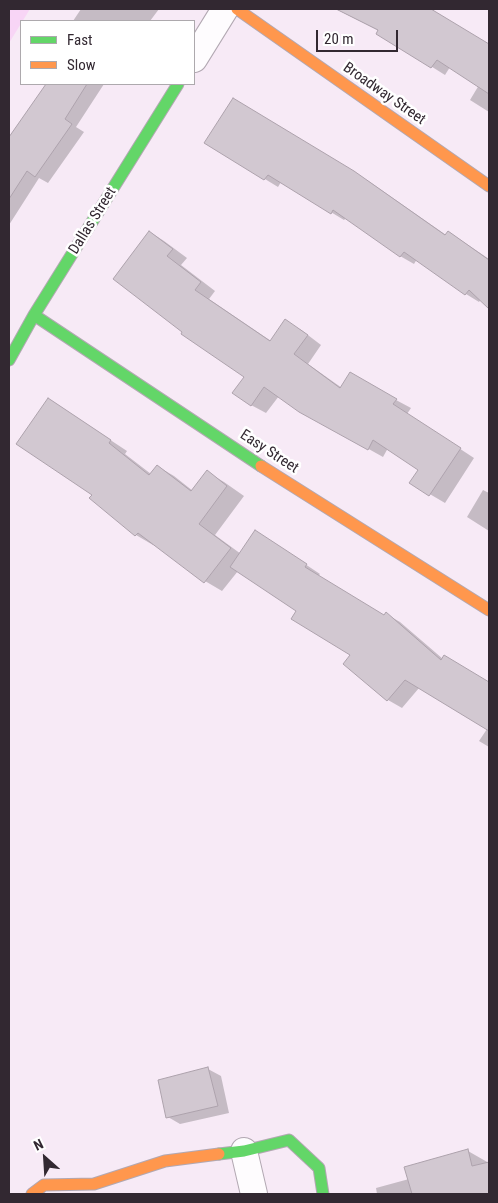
<!DOCTYPE html>
<style>
body{margin:0}
#map{position:relative;width:498px;height:1203px;overflow:hidden;background:#f7eaf6;font-family:"Roboto Condensed",sans-serif}
canvas{display:block}
.frame{position:absolute;inset:0;border:10px solid #322831;pointer-events:none}
.legend{position:absolute;left:20px;top:20px;width:175px;height:65px;box-sizing:border-box;background:#fff;border:1px solid #ada9ad;margin:0;padding:6px 9px;list-style:none;font-size:15px;color:#322831}
.legend li{display:flex;align-items:center;gap:10px;height:25px}
.legend b{width:25px;border:1px solid #ada9ad}
.north{position:absolute;left:20px;top:1133px;width:50px;height:50px;-webkit-text-stroke:4px #fff;paint-order:stroke;rotate:334deg;font-size:14px;font-weight:700;line-height:20px;text-align:center;color:#322831}
.north::after{content:'';display:block;margin:auto;width:18px;height:22px;background:#322831;clip-path:polygon(50% 0,100% 100%,50% 72%,0 100%)}
.scale{position:absolute;left:316px;top:30px;width:82px;height:22px;box-sizing:border-box;border:2px solid #322831;border-top:0;padding-left:6px;font-size:15px;line-height:18px;white-space:nowrap;color:#322831;-webkit-text-stroke:4px #fff;paint-order:stroke}
</style>
<div id="map">
<canvas width="498" height="1203"></canvas>
<div class="frame"></div>
<ul class="legend">
<li><b style="height:6px;background:#63d668"></b>Fast</li>
<li><b style="height:6px;background:#ff974d"></b>Slow</li>
</ul>
<div class="north">N</div>
<div class="scale">20 m</div>
</div>
<script>
const g = document.querySelector('canvas').getContext('2d');
g.lineJoin = 'round';
function paint(path, color) {
  g.fillStyle = color;
  g.fill(path, 'evenodd');
}
function poly(rows) {
  const path = new Path2D();
  for (const r of rows) {
    path.moveTo(r[0], r[1]);
    for (let i = 2; i < r.length; i += 2) path.lineTo(r[i], r[i + 1]);
  }
  return path;
}
function stroke(path, color, width, dash) {
  g.strokeStyle = color;
  g.lineWidth = width;
  g.lineCap = dash ? 'butt' : 'round';
  g.setLineDash(dash || []);
  g.stroke(path);
}
function label(font, color, halo, rows, align = 'center') {
  g.font = font + ' "Roboto Condensed",sans-serif';
  g.lineWidth = 5;
  g.setLineDash([]);
  g.textBaseline = 'middle';
  g.strokeStyle = halo;
  g.fillStyle = color;
  for (const [text, x, y, turn = 0] of rows) {
    g.save();
    g.translate(x, y);
    g.rotate((+turn || 0) * Math.PI / 180);
    g.textAlign = isNaN(turn) ? turn : align;
    if (halo) g.strokeText(text, 0, 0);
    g.fillText(text, 0, 0);
    g.restore();
  }
}
const green = poly([
 [9,9,30,9,9,43]
]);
const shadow = poly([
 [81,9,159,9,150,21,73,21],
 [336,9,430,9,489,45,489,112,470,100,479,85,450,67,445,75,378,33,379,31],
 [45,84,104,84,76,127,84,132,48,183,39,178,9,225,9,139,47,85],
 [206,143,367,180,446,235,449,232,489,259,489,307,481,299,479,302,466,294,417,259,414,264,400,256,346,218,344,220,281,182,278,187],
 [150,232,164,241,187,258,181,265,215,291,209,299,271,341,300,329,321,345,308,364,342,388,396,400,411,408,407,414,474,458,445,503,411,483,420,469,388,448,383,457,315,419,279,396,266,413,251,405,245,376],
 [65,410,127,451,125,454,151,474,157,466,174,476,193,491,207,472,224,482,244,496,215,535,241,554,269,540,320,574,318,576,384,616,386,614,400,622,443,659,458,664,489,683,489,747,479,741,487,729,419,688,402,708,388,700,344,664,352,655,298,610,238,571,222,591,205,581,154,543,153,545,136,535,94,494],
 [483,490,489,493,489,531,467,517],
 [208,1069,221,1076,229,1113,180,1124,168,1117],
 [468,1151,489,1163,489,1194,377,1194,376,1188,409,1179]
]);
const building = poly([
 [336,9,431,9,489,44,489,94,437,60,431,68,376,34,378,30,336,9],
 [46,84,87,84,65,119,72,124,35,177,27,171,9,199,9,137,46,84],
 [233,98,354,171,445,235,448,231,489,260,489,309,469,290,465,295,404,252,400,257,333,210,331,214,268,175,264,180,204,143,233,98],
 [149,231,173,249,167,256,201,282,195,290,270,341,285,319,308,335,294,354,340,388,350,372,397,399,393,404,461,448,429,496,409,483,418,470,373,440,368,450,299,412,264,387,251,406,232,393,244,377,181,334,182,332,113,279,149,231],
 [48,398,111,440,109,443,149,475,157,465,191,491,207,470,227,486,199,524,231,548,204,583,138,533,135,536,89,498,92,495,16,444,48,398],
 [255,530,307,564,305,567,384,615,386,612,441,660,444,655,489,682,489,731,405,680,387,701,343,664,350,655,291,619,296,611,230,567,255,530],
 [208,1067,218,1106,166,1118,158,1080,208,1067],
 [468,1149,472,1166,489,1162,489,1194,412,1194,404,1167,468,1149]
]);
const street = poly([
 [194,59,225,9],
 [244,1151,254,1194]
]);
const fast = poly([
 [34,315,261,466],
 [9,360,34,315,178,84],
 [219,1154,244,1151,289,1140,319,1168,323,1194]
]);
const slow = poly([
 [237,9,489,186],
 [261,466,489,610],
 [32,1194,44,1185,94,1184,165,1161,219,1154]
]);
const streetNames = [
 ["Broadway Street",384,94,35],
 ["Dallas Street",93,221,-58],
 ["Easy Street",269,452,33]
];
paint(green, '#f8d5f6');
paint(shadow, '#0003');
paint(building, '#d2c8d1');
stroke(building, '#ada2ac', 1);
stroke(street, '#b2a8b2', 28);
stroke(fast, '#b2a8b2', 13);
stroke(slow, '#b2a8b2', 13);
stroke(street, '#fefcfe', 26);
stroke(fast, '#63d668', 11);
stroke(slow, '#ff974d', 11);
label('15px', '#322831', '#fff', streetNames);
</script>
